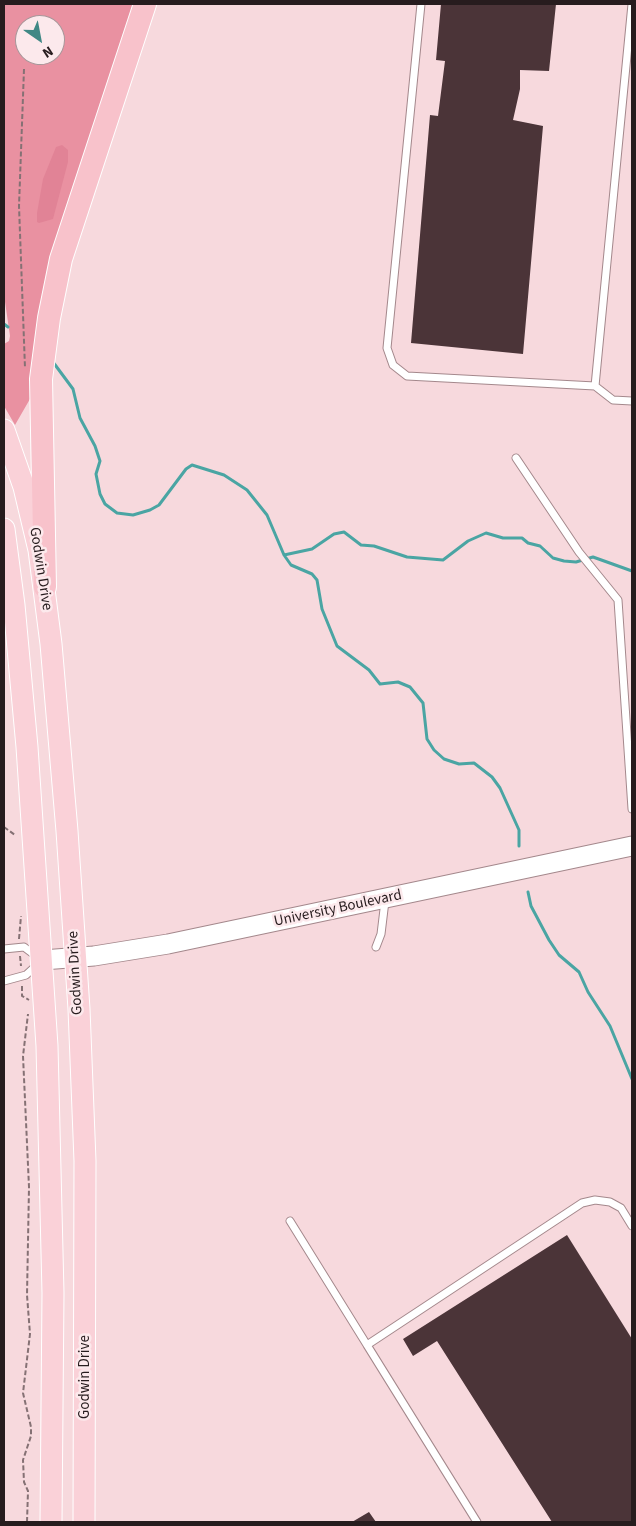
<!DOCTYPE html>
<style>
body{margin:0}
#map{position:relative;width:636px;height:1526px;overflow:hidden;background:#f7d9dd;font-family:"Source Sans 3",sans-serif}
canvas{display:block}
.frame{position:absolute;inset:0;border:5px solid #271c1e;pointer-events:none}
.north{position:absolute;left:15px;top:15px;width:50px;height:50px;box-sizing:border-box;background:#fce9ec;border:1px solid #a7979a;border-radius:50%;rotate:147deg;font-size:14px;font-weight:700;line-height:20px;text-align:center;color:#271c1e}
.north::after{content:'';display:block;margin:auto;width:18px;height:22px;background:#408885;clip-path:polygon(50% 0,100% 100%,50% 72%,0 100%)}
</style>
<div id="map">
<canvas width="636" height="1526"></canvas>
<div class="frame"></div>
<div class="north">N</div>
</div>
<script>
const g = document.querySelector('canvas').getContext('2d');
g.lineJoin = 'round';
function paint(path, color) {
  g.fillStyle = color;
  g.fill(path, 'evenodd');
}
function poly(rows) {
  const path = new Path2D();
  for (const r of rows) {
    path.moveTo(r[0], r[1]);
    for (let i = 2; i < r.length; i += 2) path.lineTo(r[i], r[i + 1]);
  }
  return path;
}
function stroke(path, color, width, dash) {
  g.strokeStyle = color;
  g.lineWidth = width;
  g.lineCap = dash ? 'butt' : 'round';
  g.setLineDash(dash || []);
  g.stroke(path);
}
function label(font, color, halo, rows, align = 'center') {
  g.font = font + ' "Source Sans 3",sans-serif';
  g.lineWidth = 5;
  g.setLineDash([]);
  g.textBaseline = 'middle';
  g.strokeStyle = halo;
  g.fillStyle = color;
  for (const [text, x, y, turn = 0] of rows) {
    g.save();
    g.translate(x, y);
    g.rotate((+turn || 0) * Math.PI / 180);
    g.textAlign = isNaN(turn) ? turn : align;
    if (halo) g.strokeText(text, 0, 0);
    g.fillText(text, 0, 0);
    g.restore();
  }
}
const green = poly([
 [4,4,138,4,34,392,15,425,4,406,4,344,9,341,10,336,4,295],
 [25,25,55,25,55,55,25,55]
]);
const forest = poly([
 [62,145,68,150,68,162,53,219,39,223,37,222,37,213,43,179,56,147]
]);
const stream = poly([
 [4,324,8,327],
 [53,362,73,389,80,418,95,446,100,461,96,474,100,494,105,504,117,513,133,515,150,510,159,505,186,469,192,465,224,475,247,490,267,515,284,555,291,565,312,574,317,580,322,609,337,646,369,670,380,684,398,682,410,687,423,703,427,739,434,750,444,759,459,764,474,763,492,777,500,788,519,830,519,846],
 [284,555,312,549,334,534,344,532,361,545,374,546,407,557,443,560,468,541,486,533,503,538,522,538,528,543,540,546,553,558,564,561,576,562,593,557,632,571],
 [528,892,531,906,549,940,559,955,579,972,588,992,610,1026,632,1079]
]);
const building = poly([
 [441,4,556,4,549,71,520,70,520,89,513,120,543,126,523,354,411,343,430,115,438,116,445,61,436,60],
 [567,1235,632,1339,632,1522,552,1522,437,1341,413,1356,403,1339],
 [369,1512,376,1522,352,1522]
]);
const path = poly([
 [24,69,19,206,25,368],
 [4,827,15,835],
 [19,939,21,916],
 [20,956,21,966],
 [22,986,22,996,29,1000],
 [27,1522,28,1491,24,1482,23,1460,31,1436,31,1427,23,1393,30,1334,27,1295,29,1187,23,1056,28,1014]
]);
const service = poly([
 [421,4,387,348,393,365,407,376,595,386,613,400,632,401],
 [595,386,632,4],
 [516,458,579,552,618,600,632,809],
 [376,947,381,934,385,901],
 [4,949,24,947,36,956],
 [4,981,26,975,38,964],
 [290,1221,367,1345],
 [477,1522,367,1345,582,1203,595,1200,610,1202,621,1208,632,1226]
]);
const secondary = poly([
 [43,960,94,956,168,944,632,846]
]);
const primary = poly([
 [4,430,24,487,39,550,51,644,67,831,79,1009,85,1161,84,1522],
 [4,529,14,605,27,747,47,1046,53,1293,51,1522]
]);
const trunk = poly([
 [45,587,41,379,49,318,61,259,145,4]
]);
const streetNames = [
 ["Godwin Drive",40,569,81],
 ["University Boulevard",338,909,-12],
 ["Godwin Drive",76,973,-93],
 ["Godwin Drive",86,1377,-90]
];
paint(green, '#e991a1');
paint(forest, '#e18396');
stroke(stream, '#4aa5a3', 3);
paint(building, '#4b3438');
stroke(service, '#a4888c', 9);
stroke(secondary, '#a4888c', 21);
stroke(primary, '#fff', 23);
stroke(trunk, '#fff', 24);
stroke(path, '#857174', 2, [5, 2.5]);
stroke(service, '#fff', 7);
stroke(secondary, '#fff', 19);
stroke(primary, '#fad1d8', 21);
stroke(trunk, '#f8c2cb', 22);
label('15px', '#271c1e', '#fce9ec', streetNames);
</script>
